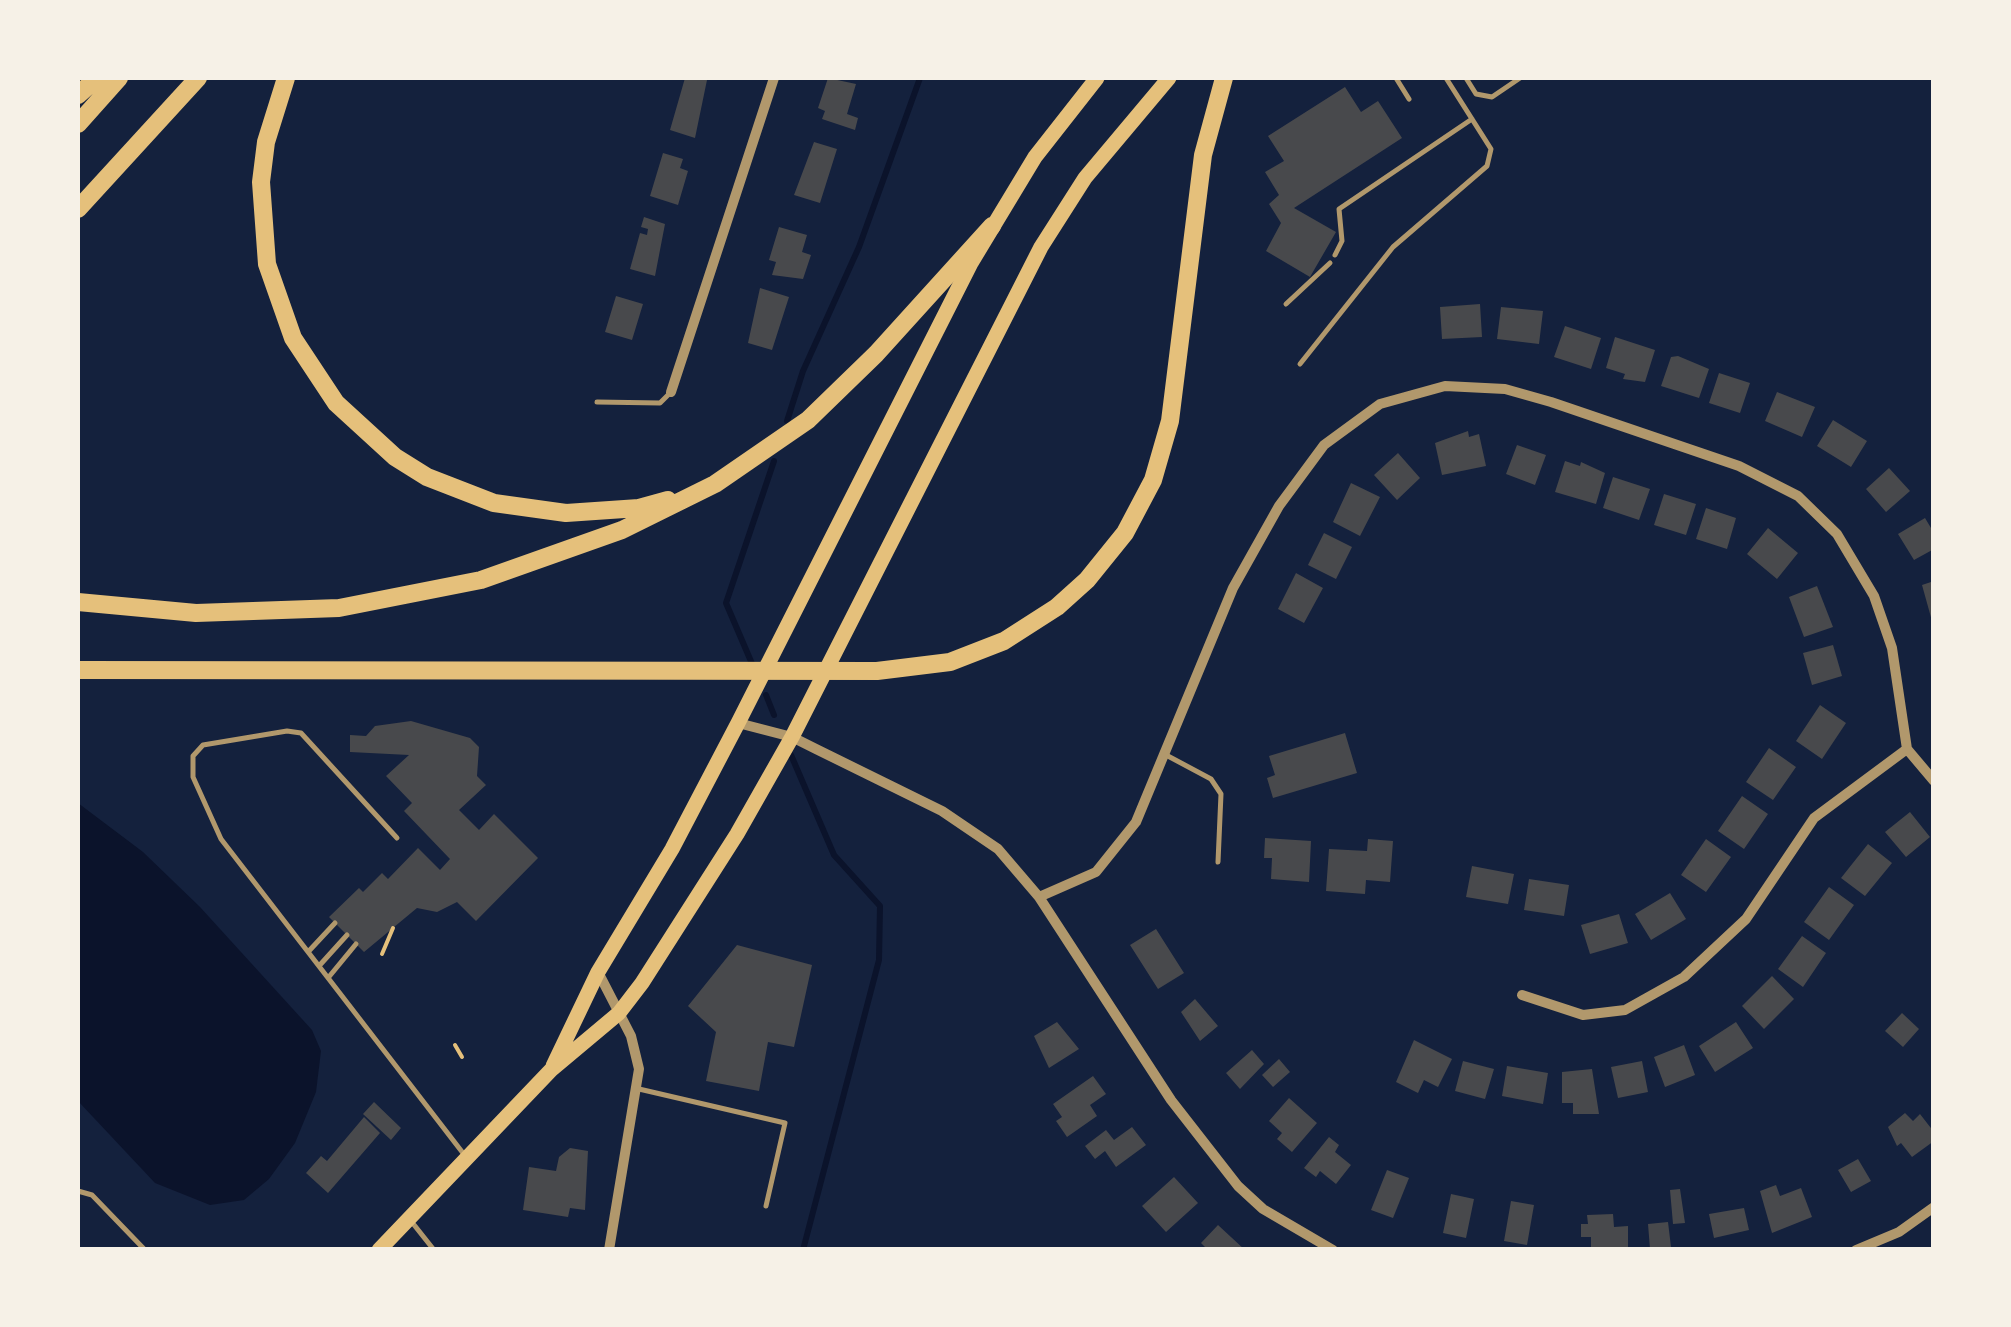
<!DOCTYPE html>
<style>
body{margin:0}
#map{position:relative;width:2011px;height:1327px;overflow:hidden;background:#14213d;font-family:Jost,sans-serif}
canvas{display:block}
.frame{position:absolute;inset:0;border:80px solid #f6f1e7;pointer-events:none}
</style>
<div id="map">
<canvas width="2011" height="1327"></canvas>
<div class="frame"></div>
</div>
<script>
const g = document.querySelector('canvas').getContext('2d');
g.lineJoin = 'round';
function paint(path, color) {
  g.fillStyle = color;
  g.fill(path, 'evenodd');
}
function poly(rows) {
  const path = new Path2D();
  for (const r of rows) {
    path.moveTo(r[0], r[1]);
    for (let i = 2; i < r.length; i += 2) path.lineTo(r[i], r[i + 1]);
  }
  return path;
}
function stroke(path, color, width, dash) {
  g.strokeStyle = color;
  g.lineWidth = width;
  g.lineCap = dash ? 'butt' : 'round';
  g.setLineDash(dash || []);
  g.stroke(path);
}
const water = poly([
 [78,803,143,852,200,907,312,1030,321,1051,316,1092,295,1143,269,1179,244,1200,210,1205,155,1183,78,1101]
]);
const stream = poly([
 [787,421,803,371,859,247,920,78],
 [753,666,726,603,774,461],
 [766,695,774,715],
 [791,755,834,855,880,906,879,960,803,1250]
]);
const building = poly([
 [685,78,707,80,695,138,670,130],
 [828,78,856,84,847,114,858,118,855,130,822,119,825,111,818,108],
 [1345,87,1361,112,1378,101,1402,138,1294,208,1336,232,1310,277,1266,251,1281,223,1269,204,1279,195,1265,172,1284,161,1268,136],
 [814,142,837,149,820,203,794,195],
 [663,153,683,159,680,168,688,171,678,205,650,196],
 [644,217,665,224,655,276,630,269,640,233,647,235,648,229,641,227],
 [779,227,807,235,802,252,811,255,803,279,772,275,776,262,769,260],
 [760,288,789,297,772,350,748,343],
 [616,296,643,304,632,340,605,332],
 [1480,304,1482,337,1442,339,1440,307],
 [1501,307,1543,311,1539,344,1497,339],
 [1565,326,1601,338,1591,369,1554,357],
 [1615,337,1655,350,1645,382,1623,379,1625,374,1606,368],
 [1678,356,1709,369,1699,398,1661,386,1671,357],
 [1719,373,1750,383,1740,413,1709,403],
 [1777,392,1815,407,1802,437,1765,421],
 [1833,420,1867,441,1851,467,1817,446],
 [1468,431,1469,437,1479,434,1486,466,1442,475,1435,443],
 [1517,445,1546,455,1535,485,1506,474],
 [1398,453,1420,478,1397,500,1374,475],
 [1565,461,1580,466,1581,462,1605,473,1596,504,1555,492],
 [1889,468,1910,491,1886,512,1866,489],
 [1613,477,1650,489,1639,520,1603,508],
 [1351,483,1380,497,1360,536,1333,522],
 [1664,494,1696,504,1686,535,1654,525],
 [1706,508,1736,518,1727,549,1696,539],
 [1925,518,1934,533,1934,549,1914,560,1898,534],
 [1768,528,1798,553,1777,579,1747,554],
 [1324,533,1352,547,1336,579,1308,565],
 [1296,573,1323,588,1304,623,1278,609],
 [1934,581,1934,620,1932,621,1922,585],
 [1817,586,1833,627,1804,637,1789,597],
 [1833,645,1842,676,1812,685,1803,653],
 [1820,705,1846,723,1822,759,1796,741],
 [411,721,470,738,479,747,477,776,486,785,459,810,479,830,494,814,538,858,476,921,457,902,437,912,417,908,364,952,329,917,359,888,363,892,382,873,388,879,418,848,440,870,450,859,404,811,412,803,386,776,409,755,350,752,350,735,366,736,375,726],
 [1345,733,1357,773,1273,798,1267,778,1275,775,1269,756],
 [1769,748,1796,767,1773,800,1746,782],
 [1742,796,1768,814,1744,849,1718,831],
 [1910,812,1930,837,1906,857,1885,832],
 [1265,838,1311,841,1309,882,1271,879,1272,858,1264,858],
 [1368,839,1393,841,1390,882,1366,880,1365,894,1326,891,1329,849,1367,851],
 [1706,839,1731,857,1706,892,1681,875],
 [1868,844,1892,863,1865,896,1841,878],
 [1472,866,1514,874,1508,904,1466,897],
 [1529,879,1569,885,1564,916,1524,910],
 [1829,887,1854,905,1829,940,1804,922],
 [1670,893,1686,919,1651,940,1635,914],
 [1619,914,1628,943,1590,954,1581,925],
 [1156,929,1184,973,1158,989,1130,945],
 [1802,936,1826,953,1803,987,1778,969],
 [737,945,812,965,794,1047,768,1042,759,1091,706,1081,716,1032,688,1006],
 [1772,976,1794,999,1764,1029,1742,1006],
 [1195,999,1218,1026,1200,1041,1181,1012],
 [1902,1013,1919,1029,1903,1047,1885,1031],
 [1057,1022,1079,1049,1049,1068,1034,1036],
 [1736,1022,1753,1048,1715,1072,1699,1046],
 [1414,1040,1452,1059,1438,1087,1424,1080,1418,1093,1396,1082],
 [1684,1045,1695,1075,1665,1087,1654,1057],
 [1252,1050,1264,1064,1240,1089,1226,1073],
 [1279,1059,1290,1072,1273,1087,1262,1075],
 [1463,1061,1494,1069,1485,1099,1455,1091],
 [1642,1061,1648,1092,1618,1098,1611,1067],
 [1507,1066,1548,1073,1543,1104,1502,1096],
 [1592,1069,1599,1114,1573,1114,1573,1103,1562,1103,1562,1072],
 [1093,1076,1106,1094,1090,1105,1097,1116,1067,1137,1056,1121,1062,1117,1053,1104],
 [1289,1098,1317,1123,1292,1152,1277,1139,1282,1133,1269,1121],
 [374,1102,401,1128,391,1140,363,1114],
 [1905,1113,1913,1121,1920,1114,1934,1132,1934,1141,1912,1157,1901,1143,1897,1146,1888,1127],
 [364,1117,380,1133,328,1193,306,1173,321,1156,327,1161],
 [1132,1127,1146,1145,1116,1167,1105,1151,1095,1159,1085,1146,1106,1130,1114,1140],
 [1329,1137,1339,1145,1335,1152,1351,1165,1336,1184,1320,1171,1316,1177,1304,1168],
 [570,1148,588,1151,585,1210,570,1208,568,1217,523,1210,529,1167,556,1171,559,1157],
 [1858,1159,1871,1181,1851,1192,1838,1170],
 [1387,1170,1409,1178,1393,1218,1371,1210],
 [1174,1177,1198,1203,1166,1232,1142,1206],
 [1776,1185,1780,1196,1801,1188,1812,1217,1772,1233,1760,1191],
 [1680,1189,1685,1223,1673,1224,1670,1190],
 [1451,1194,1474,1199,1466,1238,1443,1233],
 [1511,1201,1534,1205,1527,1245,1504,1241],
 [1744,1208,1749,1230,1714,1238,1709,1214],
 [1613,1214,1614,1227,1628,1226,1628,1247,1591,1250,1591,1237,1581,1237,1581,1224,1588,1224,1587,1215],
 [1668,1222,1671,1247,1650,1249,1648,1224],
 [1218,1225,1245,1250,1208,1250,1201,1243]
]);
const path = poly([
 [382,954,393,928],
 [455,1045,462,1057]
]);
const service = poly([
 [1396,78,1409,99],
 [1466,78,1476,94,1492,97,1520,78],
 [1335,255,1342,241,1339,209,1472,119],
 [1286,304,1330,263],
 [1300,364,1393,247,1487,166,1491,149,1446,78],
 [597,402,660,403,671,392],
 [1166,755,1211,779,1221,794,1218,862],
 [397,838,301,733,287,731,203,745,193,756,193,777,221,839,466,1157],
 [308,952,335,923],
 [319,966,347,935],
 [328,978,356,944],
 [639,1089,785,1123,766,1206],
 [78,1191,92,1195,145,1250],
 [411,1221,434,1250]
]);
const minor = poly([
 [671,392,774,78],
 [738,723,792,737,816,749,942,811,998,849,1039,897,1171,1100,1238,1186,1263,1209,1333,1250],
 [1039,897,1096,872,1136,822,1233,588,1279,506,1324,445,1380,404,1445,386,1505,389,1551,402,1739,466,1798,496,1837,534,1874,596,1892,648,1907,749,1934,781],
 [598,972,631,1036,639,1069,609,1250],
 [1522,995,1583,1015,1625,1010,1684,977,1746,919,1814,818,1907,749],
 [1856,1250,1899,1232,1934,1207]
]);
const primary = poly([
 [553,1066,598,972,672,849,738,723,971,263,1035,157,1097,78],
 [379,1250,551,1070,619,1013,642,983,737,834,792,737,1041,247,1085,178,1169,78]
]);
const motorway = poly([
 [286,78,266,142,261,182,267,264,293,338,336,403,395,457,427,477,494,503,566,513,639,508,668,500],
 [78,95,97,78],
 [78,124,119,78],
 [78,209,198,78],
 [78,602,196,613,339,608,481,580,622,530,715,484,808,420,876,354,992,226],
 [78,670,877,671,950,662,1004,641,1057,607,1087,580,1125,533,1153,480,1170,421,1203,155,1224,78]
]);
paint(water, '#0b132b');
stroke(stream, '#0b132b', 6);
paint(building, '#48494c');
stroke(path, '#e5c07b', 4);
stroke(service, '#b1986c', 5);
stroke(minor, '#b1986c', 10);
stroke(primary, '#e5c07b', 15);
stroke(motorway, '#e5c07b', 18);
</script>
